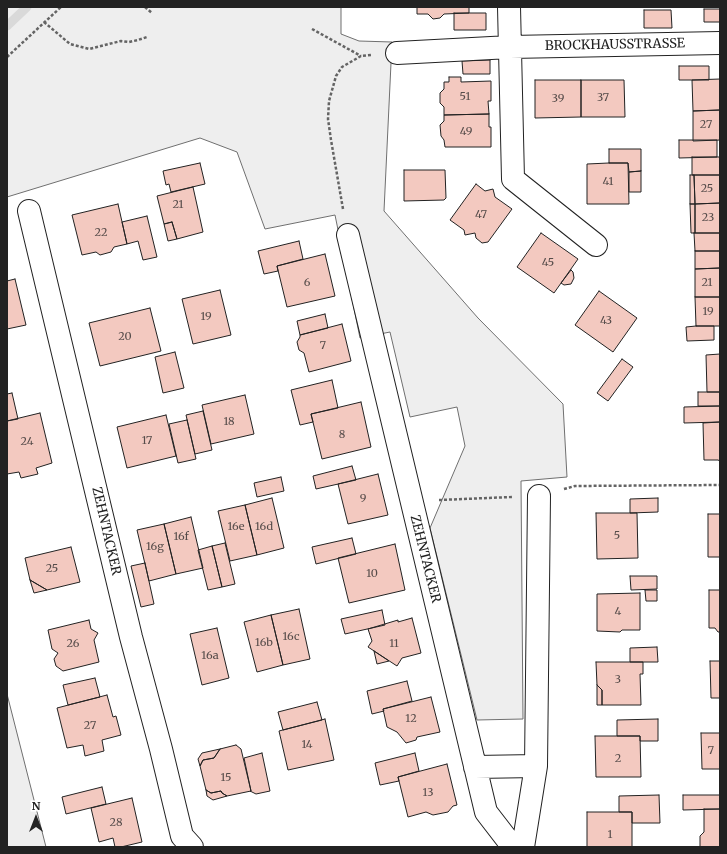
<!DOCTYPE html>
<style>
body{margin:0}
#map{position:relative;width:727px;height:854px;overflow:hidden;background:#fff;font-family:Merriweather,serif}
canvas{display:block}
.frame{position:absolute;inset:0;border:8px solid #222;pointer-events:none}
.north{position:absolute;left:16px;top:798px;width:40px;height:40px;-webkit-text-stroke:3px #fff;paint-order:stroke;rotate:0deg;font-size:11px;font-weight:700;line-height:16px;text-align:center;color:#222}
.north::after{content:'';display:block;margin:auto;width:14px;height:18px;background:#222;clip-path:polygon(50% 0,100% 100%,50% 72%,0 100%)}
</style>
<div id="map">
<canvas width="727" height="854"></canvas>
<div class="frame"></div>
<div class="north">N</div>
</div>
<script>
const g = document.querySelector('canvas').getContext('2d');
g.lineJoin = 'round';
function paint(path, color) {
  g.fillStyle = color;
  g.fill(path, 'evenodd');
}
function poly(rows) {
  const path = new Path2D();
  for (const r of rows) {
    path.moveTo(r[0], r[1]);
    for (let i = 2; i < r.length; i += 2) path.lineTo(r[i], r[i + 1]);
  }
  return path;
}
function stroke(path, color, width, dash) {
  g.strokeStyle = color;
  g.lineWidth = width;
  g.lineCap = dash ? 'butt' : 'round';
  g.setLineDash(dash || []);
  g.stroke(path);
}
function label(font, color, halo, rows, align = 'center') {
  g.font = font + ' Merriweather,serif';
  g.lineWidth = 3;
  g.setLineDash([]);
  g.textBaseline = 'middle';
  g.strokeStyle = halo;
  g.fillStyle = color;
  for (const [text, x, y, turn = 0] of rows) {
    g.save();
    g.translate(x, y);
    g.rotate((+turn || 0) * Math.PI / 180);
    g.textAlign = isNaN(turn) ? turn : align;
    if (halo) g.strokeText(text, 0, 0);
    g.fillText(text, 0, 0);
    g.restore();
  }
}
const green = poly([
 [7,7,341,7,341,34,359,41,392,42,384,211,478,318,563,404,567,477,521,481,523,719,477,720,430,528,465,446,457,407,410,417,390,332,360,338,335,215,265,229,237,152,200,138,7,197,7,7],
 [7,694,46,847,7,847,7,694]
]);
const stream = poly([
 [7,26,27,7]
]);
const building = poly([
 [417,7,469,7,469,13,444,14,440,18,433,19,428,14,417,14,417,7],
 [704,9,720,9,720,22,704,22,704,9],
 [644,10,671,10,672,28,644,28,644,10],
 [454,13,486,13,486,30,454,30,454,13],
 [490,60,490,74,463,74,462,61,490,60],
 [679,66,709,66,709,80,679,80,679,66],
 [449,77,461,77,461,82,491,81,491,101,488,101,489,114,444,115,444,107,440,103,440,93,444,89,444,82,449,82,449,77],
 [720,79,720,110,693,111,692,80,720,79],
 [535,80,581,80,581,117,535,118,535,80],
 [581,80,624,80,625,117,581,117,581,80],
 [720,110,720,140,693,141,693,111,720,110],
 [489,114,489,127,491,127,491,147,445,147,444,140,441,136,440,125,444,121,444,115,489,114],
 [679,140,717,140,717,157,679,158,679,140],
 [609,149,641,149,641,171,629,172,628,163,609,163,609,149],
 [692,157,720,157,720,175,692,175,692,157],
 [200,163,205,184,171,192,169,184,166,185,163,171,200,163],
 [609,163,628,163,629,204,587,204,587,164,609,163],
 [404,170,445,170,446,198,444,200,404,201,404,170],
 [641,171,641,192,629,192,629,172,641,171],
 [690,175,694,175,695,204,690,204,690,175],
 [694,175,720,175,720,203,695,204,694,175],
 [476,184,485,191,493,189,495,197,512,209,488,242,482,243,476,238,475,233,465,235,464,230,450,220,476,184],
 [193,187,203,232,177,239,172,222,164,224,157,196,193,187],
 [720,203,720,233,695,233,695,204,720,203],
 [118,204,127,244,114,247,111,252,100,255,96,252,82,255,72,215,118,204],
 [690,204,695,204,695,233,691,233,690,204],
 [147,216,157,257,143,260,138,241,127,244,122,222,147,216],
 [172,222,177,239,168,241,164,224,172,222],
 [541,233,578,259,554,293,517,267,541,233],
 [694,233,720,233,720,251,695,251,694,233],
 [299,241,303,259,277,266,278,271,264,274,258,251,299,241],
 [695,251,720,251,720,268,695,269,695,251],
 [325,254,335,296,287,307,277,266,325,254],
 [720,268,720,297,695,297,695,269,720,268],
 [571,270,573,272,574,278,571,284,564,285,561,283,571,270],
 [15,279,26,325,7,329,7,281,15,279],
 [220,290,231,335,193,344,182,299,220,290],
 [599,291,637,318,613,352,575,325,599,291],
 [695,297,720,297,720,326,696,326,695,297],
 [150,308,161,351,100,366,89,323,150,308],
 [325,314,328,328,300,335,297,321,325,314],
 [342,324,351,361,309,372,304,353,299,350,297,342,300,337,300,335,342,324],
 [696,326,714,326,714,340,687,341,686,327,696,326],
 [175,352,184,388,163,393,155,357,175,352],
 [720,354,720,392,707,392,706,355,720,354],
 [622,359,633,367,608,401,597,393,622,359],
 [332,380,338,408,311,414,313,422,300,425,291,390,332,380],
 [698,392,720,392,720,406,698,406,698,392],
 [12,393,18,419,7,421,7,394,12,393],
 [245,395,254,434,211,444,202,405,245,395],
 [361,402,371,447,322,459,311,414,361,402],
 [720,406,720,422,684,423,684,407,720,406],
 [203,411,212,450,195,454,186,415,203,411],
 [40,413,52,463,36,468,38,474,21,478,19,472,7,474,7,421,40,413],
 [166,415,176,456,127,468,117,427,166,415],
 [187,420,196,459,178,463,169,424,187,420],
 [720,422,720,461,718,460,704,460,703,423,720,422],
 [352,466,356,480,316,489,313,476,352,466],
 [378,474,388,515,348,524,338,484,378,474],
 [281,477,284,491,257,497,254,483,281,477],
 [272,498,284,548,257,555,245,505,272,498],
 [658,498,658,512,630,513,630,499,658,498],
 [245,505,257,555,230,561,218,511,245,505],
 [596,513,637,513,638,558,597,559,596,513],
 [708,514,720,514,720,557,708,557,708,514],
 [191,517,203,568,176,574,164,524,191,517],
 [164,524,176,574,149,581,137,530,164,524],
 [352,538,356,554,316,564,312,547,352,538],
 [225,543,235,584,222,587,212,546,225,543],
 [395,544,405,590,349,603,338,558,395,544],
 [212,546,222,587,208,590,198,550,212,546],
 [71,547,80,582,47,590,30,580,25,558,71,547],
 [145,563,154,604,141,607,131,566,145,563],
 [630,576,657,576,657,589,631,590,630,576],
 [30,580,47,590,34,593,30,580],
 [645,590,657,590,657,601,646,601,645,590],
 [709,590,720,590,720,632,718,632,715,628,709,628,709,590],
 [640,593,640,630,622,630,620,632,597,631,597,594,640,593],
 [299,609,310,659,283,665,271,615,299,609],
 [382,610,385,625,345,634,341,619,382,610],
 [271,615,283,665,257,672,244,622,271,615],
 [412,618,421,653,402,658,397,666,368,647,372,641,368,629,398,620,398,622,412,618],
 [89,620,91,629,98,633,94,640,99,662,63,671,56,666,54,659,58,653,52,649,48,630,89,620],
 [217,628,229,678,202,685,190,634,217,628],
 [657,647,658,662,630,662,630,648,657,647],
 [374,651,389,661,377,664,374,651],
 [710,661,720,661,720,698,711,698,710,661],
 [596,662,643,662,643,674,640,674,641,705,602,705,602,690,597,685,596,662],
 [95,678,100,697,68,705,63,685,95,678],
 [407,681,412,701,383,709,384,711,372,714,367,691,407,681],
 [597,685,602,690,602,705,597,705,597,685],
 [107,695,113,717,116,716,121,735,102,740,104,751,85,756,83,745,67,748,57,708,107,695],
 [431,697,440,732,417,737,416,740,406,743,397,732,387,727,383,709,431,697],
 [317,702,322,720,283,730,278,712,317,702],
 [325,719,334,760,288,770,279,731,325,719],
 [658,719,658,741,640,741,640,736,617,736,617,720,658,719],
 [701,733,720,733,720,769,702,769,701,733],
 [595,736,640,736,641,777,596,777,595,736],
 [236,745,241,749,251,791,227,796,222,793,221,791,211,793,206,790,200,766,203,760,214,758,220,749,236,745],
 [220,749,214,758,203,760,200,766,198,759,202,753,220,749],
 [262,753,270,791,256,794,250,791,251,791,244,758,262,753],
 [415,753,419,771,398,777,399,781,380,785,375,763,415,753],
 [447,764,457,805,453,806,448,812,433,815,426,812,408,817,398,777,447,764],
 [102,787,106,804,66,814,62,797,102,787],
 [206,790,211,793,221,791,222,793,227,796,213,800,207,796,206,790],
 [659,795,660,823,632,823,632,812,619,812,619,796,659,795],
 [683,795,720,795,720,809,683,810,683,795],
 [132,798,142,842,121,847,115,847,113,838,99,842,91,808,132,798],
 [704,809,720,809,720,847,700,847,700,836,704,832,704,809],
 [587,812,632,812,632,847,587,847,587,812]
]);
const path = poly([
 [145,7,152,13],
 [44,22,70,44,89,49,121,41,129,42,138,40,147,37],
 [312,29,361,56],
 [7,57,61,7],
 [343,209,331,140,328,119,329,101,336,76,342,67,361,56,371,55],
 [564,489,575,486,720,485],
 [439,500,512,497]
]);
const minor = poly([
 [509,7,513,179,596,245],
 [397,53,510,47,720,43],
 [29,211,131,637,161,749,182,836,192,847],
 [348,235,486,812,513,847],
 [475,767,536,766],
 [523,847,536,766,539,496]
]);
const numberNames = [
 ["51",465,97],
 ["37",603,98],
 ["39",558,99],
 ["27",706,125],
 ["49",466,132],
 ["41",608,182],
 ["25",707,189],
 ["21",178,205],
 ["47",481,215],
 ["23",708,218],
 ["22",101,233],
 ["45",548,263],
 ["6",307,283],
 ["21",707,283],
 ["19",708,312],
 ["19",206,317],
 ["43",606,321],
 ["20",125,337],
 ["7",323,346],
 ["18",229,422],
 ["8",342,435],
 ["17",147,441],
 ["24",27,442],
 ["9",363,499],
 ["16e",236,527],
 ["16d",264,527],
 ["5",617,536],
 ["16f",181,537],
 ["16g",155,547],
 ["25",52,569],
 ["10",372,574],
 ["4",618,612],
 ["16c",291,637],
 ["16b",264,643],
 ["26",73,644],
 ["11",394,644],
 ["16a",210,656],
 ["3",618,680],
 ["12",411,719],
 ["27",90,726],
 ["14",307,745],
 ["7",711,751],
 ["2",618,759],
 ["15",226,778],
 ["13",428,793],
 ["28",116,823],
 ["1",610,835]
];
const streetNames = [
 ["BROCKHAUSSTRASSE",615,45,-1],
 ["ZEHNTACKER",106,531,77],
 ["ZEHNTACKER",425,559,76]
];
paint(green, '#eee');
stroke(green, '#6f6f6f', 1);
stroke(stream, '#d9d9d9', 9);
paint(building, '#f3c9c0');
stroke(building, '#222', 1);
stroke(minor, '#222', 24);
stroke(path, '#646464', 2.5, [3, 2]);
stroke(minor, '#fff', 22);
label('11px', '#564c4a', null, numberNames);
label('13px', '#222', '#fff', streetNames);
</script>
